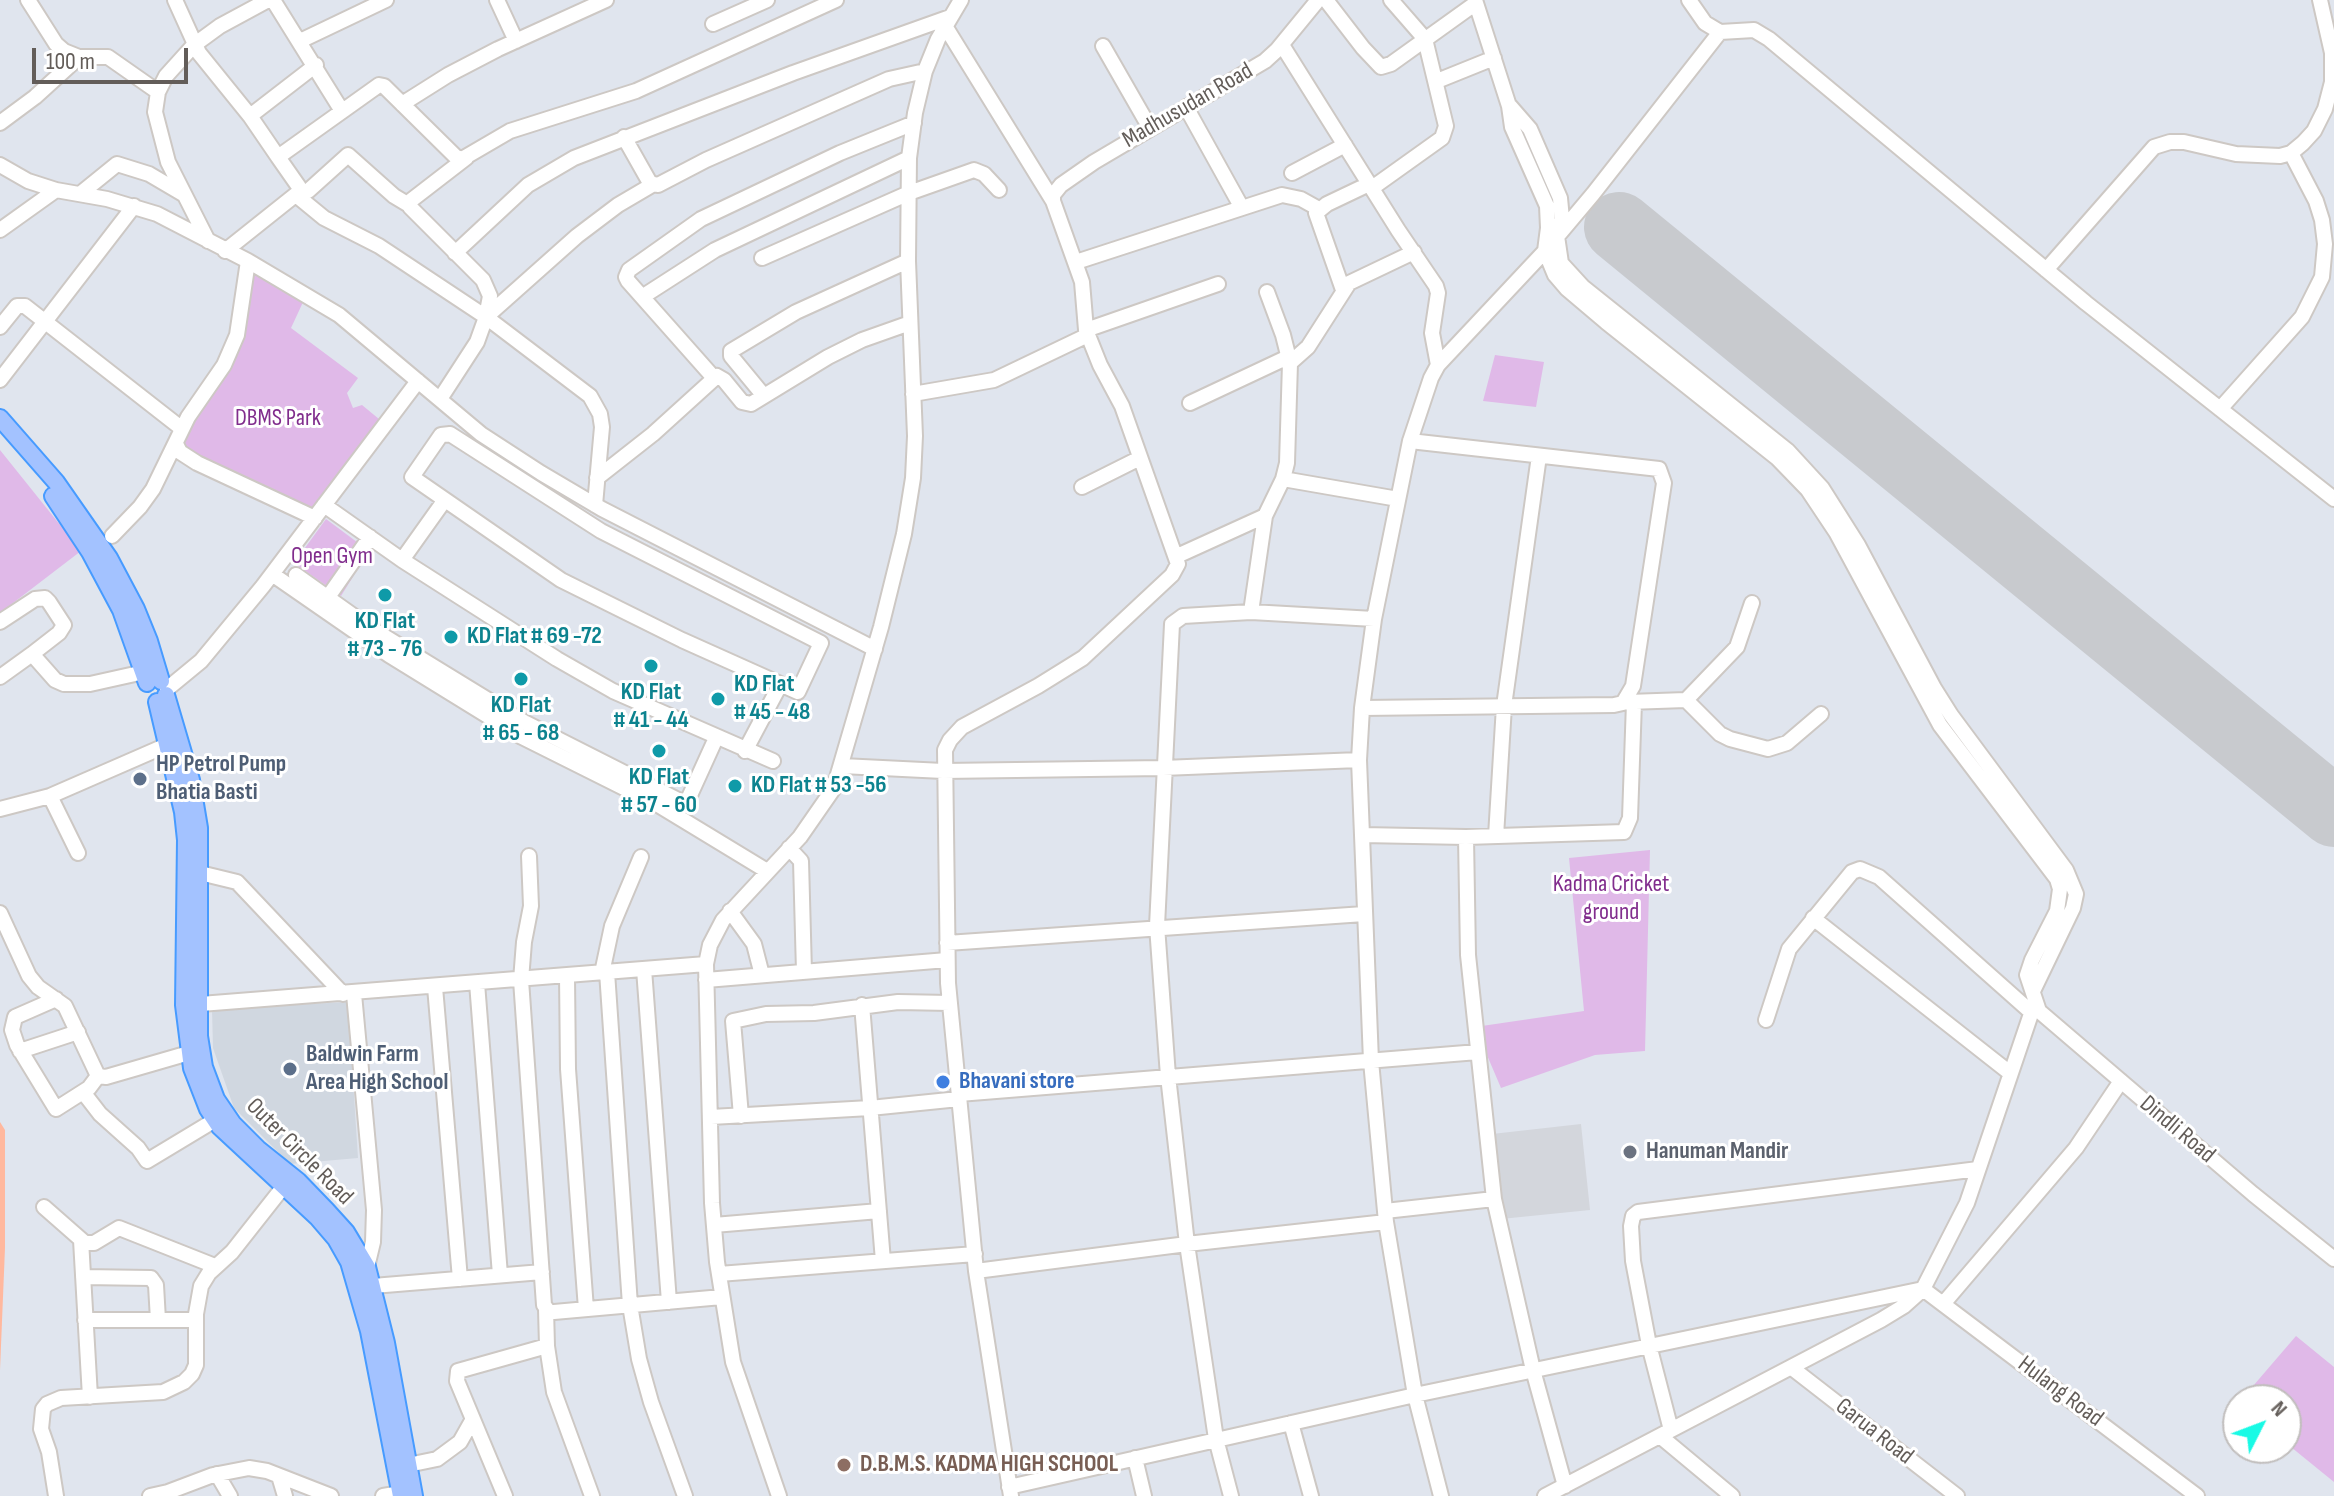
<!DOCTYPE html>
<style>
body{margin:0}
#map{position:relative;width:2334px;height:1496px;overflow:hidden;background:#e0e5ee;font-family:"Sofia Sans Condensed",sans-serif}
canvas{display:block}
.north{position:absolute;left:2222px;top:1384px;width:80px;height:80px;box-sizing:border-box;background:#fff;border:2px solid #c1bebd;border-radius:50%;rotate:48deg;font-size:22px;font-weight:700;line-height:32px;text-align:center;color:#635d59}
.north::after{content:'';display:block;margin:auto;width:28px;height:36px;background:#19fae5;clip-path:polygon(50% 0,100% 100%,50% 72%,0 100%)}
.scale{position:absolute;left:32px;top:48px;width:156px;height:36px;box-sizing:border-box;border:4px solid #635d59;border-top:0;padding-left:10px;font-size:24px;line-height:28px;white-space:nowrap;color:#635d59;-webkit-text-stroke:6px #fff;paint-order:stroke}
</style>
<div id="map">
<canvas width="2334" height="1496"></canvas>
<div class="north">N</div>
<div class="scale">100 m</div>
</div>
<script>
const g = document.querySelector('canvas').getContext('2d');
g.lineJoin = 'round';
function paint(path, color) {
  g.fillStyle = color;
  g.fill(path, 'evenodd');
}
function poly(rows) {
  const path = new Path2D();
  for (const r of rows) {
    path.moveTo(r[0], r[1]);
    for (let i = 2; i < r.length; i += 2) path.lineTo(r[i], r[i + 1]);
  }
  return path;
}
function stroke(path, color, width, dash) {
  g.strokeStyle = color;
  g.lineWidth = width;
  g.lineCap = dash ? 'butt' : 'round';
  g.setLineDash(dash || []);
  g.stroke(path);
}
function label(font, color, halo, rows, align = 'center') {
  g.font = font + ' "Sofia Sans Condensed",sans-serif';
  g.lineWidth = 6;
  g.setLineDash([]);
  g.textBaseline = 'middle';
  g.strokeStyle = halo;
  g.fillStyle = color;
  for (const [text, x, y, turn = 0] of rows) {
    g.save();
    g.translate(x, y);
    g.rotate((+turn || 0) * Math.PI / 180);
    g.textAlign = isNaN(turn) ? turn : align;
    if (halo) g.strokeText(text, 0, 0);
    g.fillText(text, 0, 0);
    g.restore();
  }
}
const industrial = poly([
 [1581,1124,1590,1210,1501,1219,1492,1134]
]);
const education = poly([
 [348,1002,358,1158,290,1164,234,1108,213,1048,212,1009]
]);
const green = poly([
 [251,266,304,300,291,328,358,378,347,393,353,408,362,405,379,419,313,514,184,455,182,442,189,424,235,353],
 [1495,355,1544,362,1536,407,1483,401],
 [0,450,81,551,0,613],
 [326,519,369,551,341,596,294,563],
 [1650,850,1645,1051,1595,1055,1501,1088,1475,1027,1584,1011,1569,858],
 [2296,1336,2334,1367,2334,1482,2286,1443,2286,1400,2241,1400]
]);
const water = poly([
 [0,1122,5,1130,5,1248,0,1370]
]);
const runway = poly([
 [1619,227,2334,812]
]);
const minor = poly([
 [28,0,56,44,64,51,79,57,108,57,158,92],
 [175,0,199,53,250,116,278,157],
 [273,0,342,111],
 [497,0,516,41],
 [1326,0,1363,48,1381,67,1391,64,1476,3],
 [1475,0,1509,106,1512,127,1547,206,1548,228,1545,251,1555,275,1567,289,1606,322,1777,458,1808,490,1836,532,1940,725,2057,879,2060,889,2057,911,2032,960,2027,975,2039,1011,2253,1194,2334,1259],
 [1689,0,1705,23,1720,32,1754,30,1769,39,2086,303,2334,499],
 [713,24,767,0],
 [945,26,1053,201,1082,282,1086,330,1100,365,1122,406,1178,564,1172,575,1083,658,1038,686,962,727,950,740,945,750,948,983,976,1271,1011,1496],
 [300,41,386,0],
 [1282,45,1398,230,1436,286,1438,293,1432,333,1438,365],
 [1103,46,1150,128],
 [1437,81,1494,58],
 [402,104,448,75,498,49,606,0],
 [1510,106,1530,129,1560,198,1562,219,1557,236,1561,263,1583,287,1788,451,1822,488,1858,545,1934,688,1951,715,2066,870,2076,894,2073,908,2033,991],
 [1186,107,1242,208],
 [250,116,316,65],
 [0,123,35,97,79,57],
 [624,137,650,183,658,185,706,160,889,79,925,71],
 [0,165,28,181,56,190,107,199,157,214,248,261,339,315,481,434,541,473,602,509,875,649],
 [1292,173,1345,145],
 [1372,188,1442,138,1446,126,1425,39,1391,0],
 [308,191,348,155,394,196,409,205],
 [80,194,117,164,149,174,183,194],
 [296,195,324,218,379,246,486,317,590,396,600,414,602,427,595,505],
 [1053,201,1053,195,1061,185,1094,162,1265,61,1277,50,1318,0],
 [0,230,56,190],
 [208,241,168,162,155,112,158,92,166,76,194,45,220,26,268,0],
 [225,251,299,192,299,187,278,157,379,85,384,86,456,157,462,159,510,131,636,91,836,0],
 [455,253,528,185,574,158,793,73,950,17],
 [762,258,909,193,974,170,984,174,999,190],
 [1076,262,1282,195,1301,199,1319,209],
 [2046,270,2154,147,2170,142,2184,142,2236,154,2280,156,2291,153,2303,143,2314,131,2325,109,2332,82,2332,53,2320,0],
 [1343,290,1316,213,1327,204,1369,184],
 [1267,292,1283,335,1290,363],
 [642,297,715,250,909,158],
 [486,317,577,236,618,205,652,185],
 [0,327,17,306,25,306,181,428],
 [1086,330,1218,284],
 [714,378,628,281,626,277,629,270,701,219,840,153,914,123],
 [0,380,134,206],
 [913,394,994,380,1088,335],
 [764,396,731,356,731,351,796,312,908,261],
 [440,399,477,342,486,317,490,296,483,280,410,207,409,202,466,158],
 [1190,403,1288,357],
 [2220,409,2302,317,2322,277,2325,244,2322,220,2316,201,2291,153],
 [450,434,601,531,821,643,798,692,682,640,561,580,412,477,441,435,450,434],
 [176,444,180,452,197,463,315,518],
 [597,478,653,434,717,376,724,380,742,402,751,404,828,357,862,340,910,323],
 [1283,479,1398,499],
 [1082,487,1140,458],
 [324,505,402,560,557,659,613,691,773,761],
 [112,536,140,507,153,489,188,417,224,365,237,335,248,261],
 [1177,556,1265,516],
 [402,560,444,501],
 [272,574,389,655,522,737,660,806,767,871],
 [296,575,369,627,524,722,686,804,716,738],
 [328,597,370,537],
 [1251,612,1265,516,1283,479,1287,463,1290,363,1308,347,1349,283,1414,252],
 [0,622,35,599,45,598,49,602,64,625,59,633,32,654,55,680,64,684,90,684,144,672],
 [0,677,32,654],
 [167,689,201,661,263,586,418,381],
 [1686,700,1737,647,1752,603],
 [1628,702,1686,700,1720,734,1730,739,1768,749,1787,743,1821,714],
 [1362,708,1614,705,1623,703,1633,686,1664,483,1659,469,1410,441],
 [745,751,780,685],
 [842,766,943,771,1163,768,1359,760],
 [50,796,78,853],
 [0,809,50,796,167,745],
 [1362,835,1466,837,1624,832,1630,818,1634,702],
 [1496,836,1504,706,1539,456],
 [1466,837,1468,955,1494,1199,1533,1370,1565,1486],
 [789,848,801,861,804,972],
 [529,856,531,906,524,942,521,980,544,1305,549,1312,554,1312,722,1297],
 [200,873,237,882,343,994],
 [730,911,754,944,762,975],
 [0,913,29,976,38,987,65,1006,98,1076,106,1077,189,1053],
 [1813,918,2010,1073],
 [947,943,1364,914],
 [644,969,669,1302],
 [607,972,630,1305,639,1359,651,1402,685,1496],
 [602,973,612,926,641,857],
 [567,976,568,1069,586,1309],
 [706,980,947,960],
 [477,983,500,1275],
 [435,987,460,1279],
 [354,994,374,1210,373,1242,367,1267,363,1272],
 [56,999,15,1017,12,1030,17,1045,56,1109,89,1088,98,1076],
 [188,1005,706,964],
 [862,1005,883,1261],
 [1766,1020,1789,949,1852,872,1860,869,1879,877,2031,1012],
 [20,1051,78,1032],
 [83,1092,100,1114,138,1148,147,1161,215,1120],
 [959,1094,1478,1052],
 [741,1116,733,1021,766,1014,814,1013,898,1002,950,1003],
 [711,1117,870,1108,959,1099],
 [44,1207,85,1243,94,1243,119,1228,215,1266],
 [1385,1211,1494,1199],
 [714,1225,879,1211],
 [81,1240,90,1397],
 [976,1271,1187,1244,1386,1222],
 [719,1274,975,1254],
 [83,1277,151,1278,156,1285,158,1320],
 [373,1286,542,1272],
 [1943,1304,2076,1148,2121,1081],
 [546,1309,547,1346,554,1392,592,1496],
 [85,1320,196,1320],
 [1792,1368,1957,1496],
 [1291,1423,1311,1496],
 [1671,1430,1649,1345,1633,1261,1631,1226,1633,1216,1638,1212,1978,1169],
 [1660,1436,1732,1496],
 [1135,1458,1144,1496],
 [408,1465,437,1459,460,1442,473,1419],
 [217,1474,230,1496],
 [279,1476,285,1496],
 [1009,1487,1415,1395,1923,1289,2197,1496],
 [56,1496,49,1452,41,1429,43,1409,47,1404,61,1398,163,1392,184,1382,192,1374,196,1365,196,1314,201,1286,209,1273,232,1252,284,1186],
 [150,1496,168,1492,213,1475,249,1468,267,1471,331,1496],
 [383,1496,401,1493],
 [505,1496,457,1381,458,1371,547,1346],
 [779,1496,733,1362,717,1262,712,1203,706,964,710,945,723,920,800,837,834,788,881,627,904,534,913,478,915,436,908,261,909,158,915,113,925,71,938,39,961,0],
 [1231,1496,1216,1439,1187,1244,1168,1076,1157,926,1172,624,1183,616,1251,612,1374,619],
 [1441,1496,1415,1395,1386,1222,1371,1061,1359,760,1362,708,1374,619,1410,441,1431,378,1438,365,1545,251,1593,194,1720,32],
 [1545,1496,1881,1320,1904,1306,1923,1289,1967,1203,2035,1002]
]);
const major = poly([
 [0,418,56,482,109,558,136,609,149,641,161,681],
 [53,496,90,552,121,610,147,683],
 [166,695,191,780,199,828,199,1036,204,1067,216,1099,233,1124,258,1149,298,1181,327,1211,346,1232,367,1267,386,1343,414,1496],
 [157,702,183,812,186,840,184,1005,192,1068,208,1109,220,1127,318,1218,336,1239,349,1262,369,1331,401,1496]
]);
const markers = [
 [385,595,8,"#0f9aa8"],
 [451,637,8,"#0f9aa8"],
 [651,666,8,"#0f9aa8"],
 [521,679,8,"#0f9aa8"],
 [718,699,8,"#0f9aa8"],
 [659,751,8,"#0f9aa8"],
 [140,779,8,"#5c6f8a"],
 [735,786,8,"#0f9aa8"],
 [290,1069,8,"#5c6f8a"],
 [943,1082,8,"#3f7fe0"],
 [1630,1152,8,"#6b7280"],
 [844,1465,8,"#8d6e63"]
];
const streetNames = [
 ["Madhusudan Road",1188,106,-30],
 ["Dindli Road",2177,1130,40],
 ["Outer Circle Road",299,1152,45],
 ["Hulang Road",2060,1392,37],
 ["Garua Road",1874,1432,38]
];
const parkNames = [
 ["DBMS Park",278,419],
 ["Open Gym",332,557],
 ["Kadma Cricket",1611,885],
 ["ground",1611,913]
];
const cultureNames = [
 ["KD Flat",385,622],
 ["# 73 - 76",385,650],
 ["KD Flat # 69 -72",467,637,"left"],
 ["KD Flat",734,685,"left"],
 ["# 45 - 48",734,713,"left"],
 ["KD Flat",651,693],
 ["# 41 - 44",651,721],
 ["KD Flat",521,706],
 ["# 65 - 68",521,734],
 ["KD Flat",659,778],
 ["# 57 - 60",659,806],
 ["KD Flat # 53 -56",751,786,"left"]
];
const serviceNames = [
 ["HP Petrol Pump",156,765],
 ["Bhatia Basti",156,793],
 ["Baldwin Farm",306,1055],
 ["Area High School",306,1083]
];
const shopNames = [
 ["Bhavani store",959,1082]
];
const worshipNames = [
 ["Hanuman Mandir",1646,1152]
];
const educationNames = [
 ["D.B.M.S. KADMA HIGH SCHOOL",860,1465]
];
paint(industrial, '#d3d6dc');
paint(education, '#d0d7e0');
paint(green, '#e0b9e8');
paint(water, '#ffb89e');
stroke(runway, '#c8cace', 70);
stroke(minor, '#cdc8c4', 18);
stroke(major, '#479bff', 20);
stroke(minor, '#fff', 14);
stroke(major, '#a3c2ff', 16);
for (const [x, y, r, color] of markers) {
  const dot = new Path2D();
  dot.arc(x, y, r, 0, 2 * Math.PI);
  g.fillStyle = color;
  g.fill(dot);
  stroke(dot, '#fff', 3);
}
label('24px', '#635d59', '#fff', streetNames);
label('24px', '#812d8d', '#fff', parkNames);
label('bold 24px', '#0d838f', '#fff', cultureNames);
label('bold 24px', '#4e5e75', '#fff', serviceNames, 'left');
label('bold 24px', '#366cbe', '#fff', shopNames, 'left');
label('bold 24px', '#5b616d', '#fff', worshipNames, 'left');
label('bold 24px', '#785e54', '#fff', educationNames, 'left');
</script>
